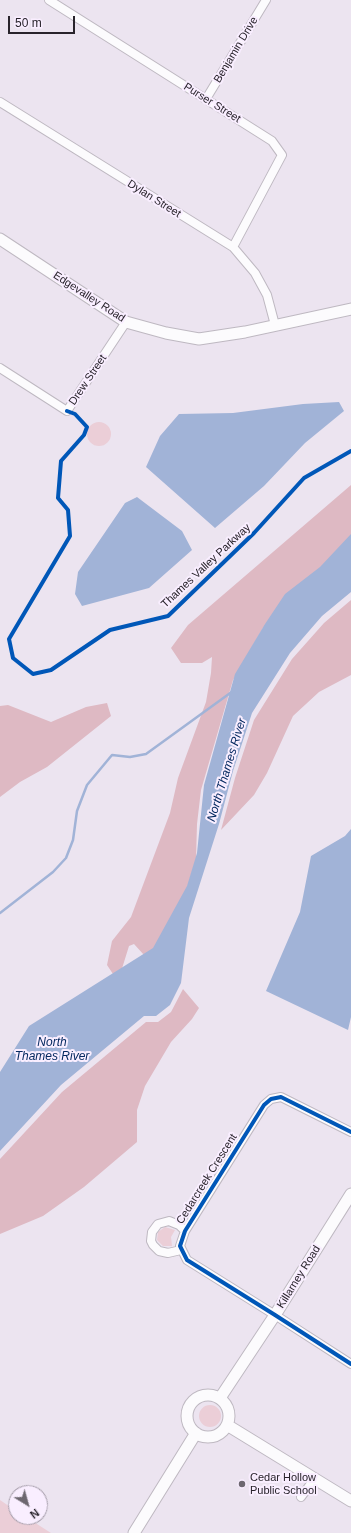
<!DOCTYPE html>
<style>
body{margin:0}
#map{position:relative;width:351px;height:1533px;overflow:hidden;background:#ece4f0;font-family:Arial,sans-serif}
canvas{display:block}
.north{position:absolute;left:8px;top:1485px;width:40px;height:40px;box-sizing:border-box;background:#f9eeff;border:1px solid #a59daa;border-radius:50%;rotate:143deg;font-size:11px;font-weight:700;line-height:16px;text-align:center;color:#28232b}
.north::after{content:'';display:block;margin:auto;width:14px;height:18px;background:#6d6770;clip-path:polygon(50% 0,100% 100%,50% 72%,0 100%)}
.scale{position:absolute;left:8px;top:16px;width:67px;height:18px;box-sizing:border-box;border:2px solid #28232b;border-top:0;padding-left:5px;font-size:12px;line-height:14px;white-space:nowrap;color:#28232b;-webkit-text-stroke:3px #f9eeff;paint-order:stroke}
</style>
<div id="map">
<canvas width="351" height="1533"></canvas>
<div class="north">N</div>
<div class="scale">50 m</div>
</div>
<script>
const g = document.querySelector('canvas').getContext('2d');
g.lineJoin = 'round';
function paint(path, color) {
  g.fillStyle = color;
  g.fill(path, 'evenodd');
}
function poly(rows) {
  const path = new Path2D();
  for (const r of rows) {
    if (r.length === 3) {
      path.moveTo(r[0] + r[2], r[1]);
      path.arc(r[0], r[1], r[2], 0, 2 * Math.PI);
      continue;
    }
    path.moveTo(r[0], r[1]);
    for (let i = 2; i < r.length; i += 2) path.lineTo(r[i], r[i + 1]);
  }
  return path;
}
function stroke(path, color, width, dash) {
  g.strokeStyle = color;
  g.lineWidth = width;
  g.lineCap = dash ? 'butt' : 'round';
  g.setLineDash(dash || []);
  g.stroke(path);
}
function label(font, color, halo, rows, align = 'center') {
  g.font = font + ' Arial,sans-serif';
  g.lineWidth = 4;
  g.setLineDash([]);
  g.textBaseline = 'middle';
  g.strokeStyle = halo;
  g.fillStyle = color;
  for (const [text, x, y, turn = 0] of rows) {
    g.save();
    g.translate(x, y);
    g.rotate((+turn || 0) * Math.PI / 180);
    g.textAlign = isNaN(turn) ? turn : align;
    if (halo) g.strokeText(text, 0, 0);
    g.fillText(text, 0, 0);
    g.restore();
  }
}
const green = poly([
 [99,434,12],
 [165,1227,175,1230,171,1237,172,1246,163,1246,157,1240,158,1232],
 [210,1416,11],
 [0,1500,16,1511,16,1517,26,1517,51,1533,0,1533]
]);
const forest = poly([
 [351,485,351,537,263,628,233,680,201,790,197,824,196,859,186,891,153,952,144,955,134,944,129,946,120,975,115,977,107,965,112,941,131,917,170,813,178,778,206,702,211,673,212,657,202,663,181,663,171,648,188,625],
 [351,600,351,675,319,692,293,716,267,773,254,795,221,830,235,778,254,720,292,659,324,623],
 [107,703,111,716,47,767,20,782,0,797,0,706,8,705,51,722,86,707],
 [183,989,199,1008,192,1019,171,1042,145,1086,137,1110,137,1142,84,1187,43,1216,0,1234,0,1159,62,1092,146,1022,158,1022,171,1012]
]);
const water = poly([
 [339,402,344,411,305,443,264,486,215,528,146,467,160,436,179,414,233,413,303,404],
 [137,497,182,531,192,550,149,588,82,606,75,594,78,572,125,503],
 [351,534,351,592,322,616,290,653,252,713,233,771,219,824,189,918,181,983,170,1005,156,1016,144,1016,61,1085,0,1151,0,1072,29,1026,153,948,187,886,197,853,204,785,235,674,265,624,285,594,320,567],
 [351,829,351,1017,348,1030,266,991,300,912,311,856,345,836]
]);
const stream = poly([
 [0,913,53,872,66,858,73,840,77,811,87,785,112,755,130,757,146,754,233,691]
]);
const street = poly([
 [49,0,272,141,282,155,233,247],
 [206,99,266,0],
 [0,102,233,247,255,273,267,295,275,325],
 [0,368,67,411,126,322],
 [351,1132,281,1097,271,1099,264,1105,185,1231,180,1246,187,1260,275,1315,351,1364],
 [181,1250,168,1253,159,1251,153,1245,151,1241,152,1232,158,1224,169,1221,179,1225,185,1231],
 [301,1497,315,1478]
]);
const secondary = poly([
 [0,239,126,322,166,333,199,339,245,332,351,309],
 [208,1416,21],
 [220,1398,275,1315,351,1194],
 [227,1425,351,1501],
 [134,1533,196,1433]
]);
const cycleway = poly([
 [67,411,75,414,87,427,84,435,61,461,58,498,68,510,70,536,9,639,13,658,33,674,51,670,110,630,168,616,254,533,304,478,351,451],
 [351,1132,281,1097,271,1099,264,1105,185,1231,180,1246,187,1260,275,1315,351,1364]
]);
const markers = [
 [242,1484,4,"#6d6770"]
];
const streetNames = [
 ["Benjamin Drive",236,50,-59],
 ["Purser Street",212,103,32],
 ["Dylan Street",154,199,32],
 ["Edgevalley Road",89,297,33],
 ["Drew Street",88,380,-56],
 ["Thames Valley Parkway",206,566,-43],
 ["Cedarcreek Crescent",207,1179,-58],
 ["Killarney Road",299,1277,-58]
];
const poiNames = [
 ["Cedar Hollow",250,1478],
 ["Public School",250,1491]
];
const waterNames = [
 ["North Thames River",227,770,-73],
 ["North",52,1043],
 ["Thames River",52,1057]
];
paint(green, '#ebced7');
paint(forest, '#deb9c3');
paint(water, '#a1b3d7');
stroke(stream, '#a1b3d7', 2.5);
stroke(street, '#beb8c1', 10);
stroke(secondary, '#beb8c1', 13);
stroke(street, '#fcfbfd', 8);
stroke(secondary, '#fcfbfd', 11);
stroke(cycleway, '#0057b8', 4);
for (const [x, y, r, color] of markers) {
  const dot = new Path2D();
  dot.arc(x, y, r, 0, 2 * Math.PI);
  g.fillStyle = color;
  g.fill(dot);
  stroke(dot, '#f9eeff', 1.5);
}
label('11px', '#28232b', '#f9eeff', streetNames);
label('11px', '#28232b', '#f9eeff', poiNames, 'left');
label('italic 12px', '#052960', '#f9eeff', waterNames);
</script>
